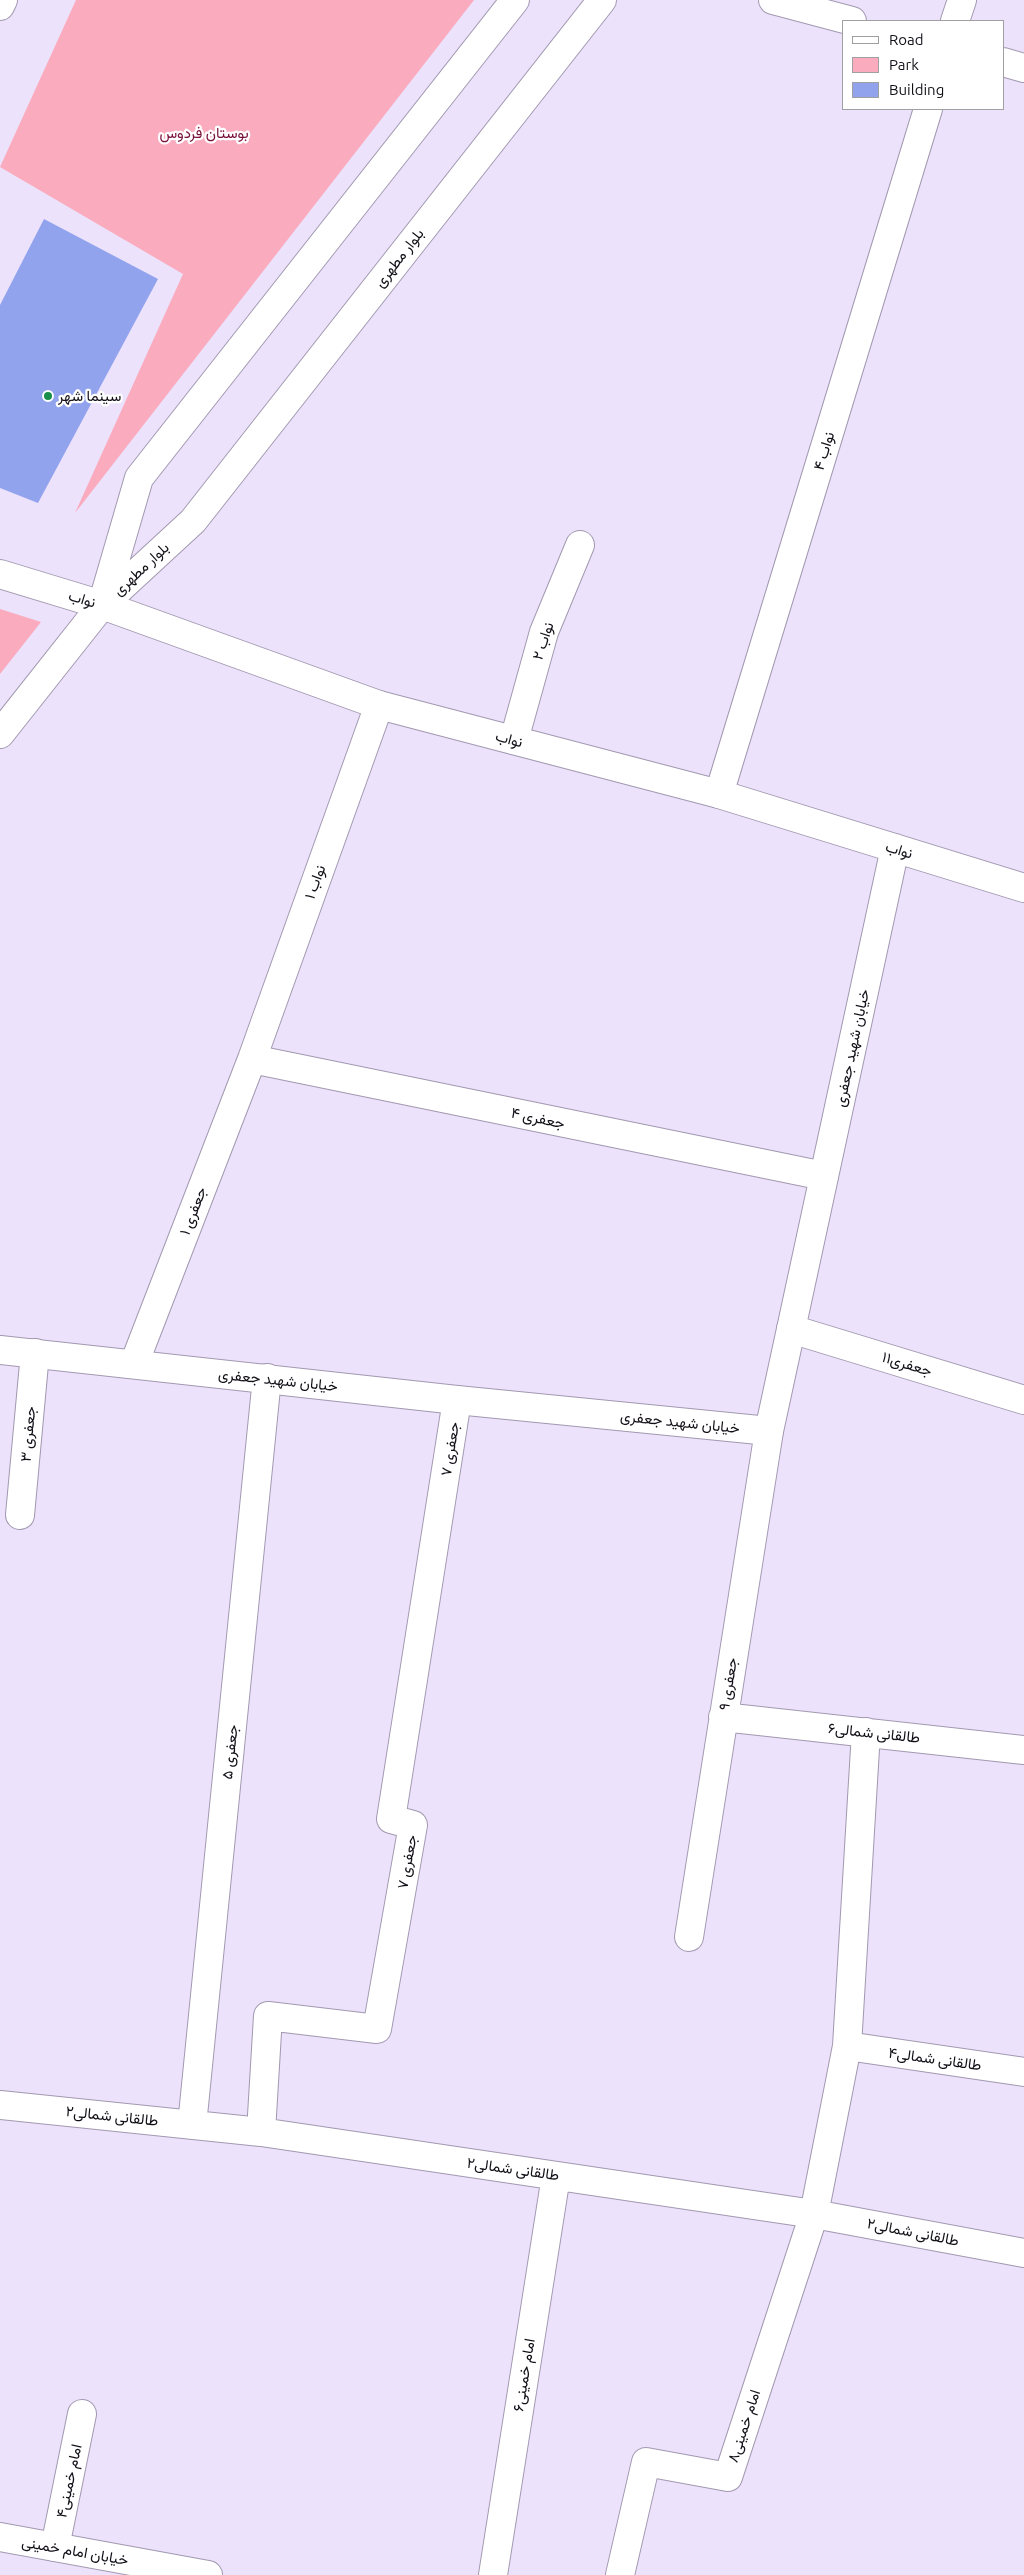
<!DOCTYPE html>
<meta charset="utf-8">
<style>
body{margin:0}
#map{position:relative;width:1024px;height:2575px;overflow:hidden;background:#ece2fb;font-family:Ubuntu,sans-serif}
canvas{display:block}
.legend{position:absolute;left:842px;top:20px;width:162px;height:90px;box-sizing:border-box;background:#fff;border:1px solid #a09fa2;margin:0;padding:6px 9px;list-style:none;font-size:15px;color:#120f17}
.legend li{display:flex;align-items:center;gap:10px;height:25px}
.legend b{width:25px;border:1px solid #a09fa2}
</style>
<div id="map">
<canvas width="1024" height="2575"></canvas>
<ul class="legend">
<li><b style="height:6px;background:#fff"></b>Road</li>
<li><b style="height:14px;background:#faabbd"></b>Park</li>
<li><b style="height:14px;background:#92a3ee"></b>Building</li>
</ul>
</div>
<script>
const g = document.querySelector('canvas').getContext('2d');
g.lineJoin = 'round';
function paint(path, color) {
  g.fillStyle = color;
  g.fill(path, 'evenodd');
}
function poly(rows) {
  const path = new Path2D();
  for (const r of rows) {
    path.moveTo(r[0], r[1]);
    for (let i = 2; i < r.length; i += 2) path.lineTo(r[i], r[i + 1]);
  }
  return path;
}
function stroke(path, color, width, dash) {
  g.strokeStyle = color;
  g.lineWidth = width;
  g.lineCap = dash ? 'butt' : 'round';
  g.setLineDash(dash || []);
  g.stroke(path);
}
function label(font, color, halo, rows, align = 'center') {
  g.font = font + ' Ubuntu,Vazirmatn,sans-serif';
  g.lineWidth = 4.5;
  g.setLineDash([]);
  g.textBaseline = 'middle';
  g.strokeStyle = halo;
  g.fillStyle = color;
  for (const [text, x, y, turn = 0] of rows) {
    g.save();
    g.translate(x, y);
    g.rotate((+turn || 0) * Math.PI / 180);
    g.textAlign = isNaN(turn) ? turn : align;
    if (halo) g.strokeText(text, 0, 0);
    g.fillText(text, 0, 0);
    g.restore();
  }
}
const green = poly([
 [76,0,474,0,75,513,183,274,0,167],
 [0,609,41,622,0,674]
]);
const building = poly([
 [44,219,158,279,38,503,0,488,0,305]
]);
const minor = poly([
 [773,0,852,21],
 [955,21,962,0],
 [1003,62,1024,68],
 [514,740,544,632,580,545],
 [719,794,928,109],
 [252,1059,824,1176],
 [791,1329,1024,1400],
 [134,1364,252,1059,379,705],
 [20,1515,35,1353],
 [723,1717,1024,1750],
 [689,1937,769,1431],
 [847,2046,1024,2072],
 [0,2105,261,2132,814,2214,1024,2253],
 [192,2125,267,1378],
 [261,2132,268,2016,377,2029,413,1825,391,1819,457,1400],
 [55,2547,82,2414],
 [493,2575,556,2176],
 [620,2575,646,2462,728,2477,814,2214,847,2046,866,1732]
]);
const tertiary = poly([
 [0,574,102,605,379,705,719,794,1024,888],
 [102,605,139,478,515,0],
 [0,734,102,605,193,521,602,0],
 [0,1350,457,1400,769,1431,895,848],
 [0,2537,208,2575]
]);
const primary = poly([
 [0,6,3,0]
]);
const markers = [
 [48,396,5,"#18904c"]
];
const parkNames = [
 ["بوستان فردوس",204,133]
];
const streetNames = [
 ["بلوار مطهری",399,258,-52],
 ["نواب ۴",824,451,-73],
 ["بلوار مطهری",141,569,-43],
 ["نواب",82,599,17],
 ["نواب ۲",543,641,-72],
 ["نواب",509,739,15],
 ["نواب",899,850,17],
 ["نواب ۱",315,882,-70],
 ["خیابان شهید جعفری",852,1048,-78],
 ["جعفری ۴",538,1118,12],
 ["جعفری ۱",193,1211,-69],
 ["جعفری۱۱",907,1364,17],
 ["خیابان شهید جعفری",278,1380,6],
 ["خیابان شهید جعفری",680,1422,6],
 ["جعفری ۳",28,1434,-85],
 ["جعفری ۷",450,1449,-81],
 ["جعفری ۹",728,1684,-81],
 ["طالقانی شمالی۶",874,1733,6],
 ["جعفری ۵",230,1752,-84],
 ["جعفری ۷",407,1862,-80],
 ["طالقانی شمالی۴",935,2059,8],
 ["طالقانی شمالی۲",112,2116,6],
 ["طالقانی شمالی۲",513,2169,8],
 ["طالقانی شمالی۲",913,2232,11],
 ["امام خمینی۶",524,2375,-81],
 ["امام خمینی۸",744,2426,-72],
 ["امام خمینی۴",69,2481,-78],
 ["خیابان امام خمینی",75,2551,10]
];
const poiNames = [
 ["سینما شهر",58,396]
];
paint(green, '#faabbd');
paint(building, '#92a3ee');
stroke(minor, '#a299b0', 30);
stroke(tertiary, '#a299b0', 30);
stroke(primary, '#a299b0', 30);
stroke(minor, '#fff', 28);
stroke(tertiary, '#fff', 28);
stroke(primary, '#fff', 28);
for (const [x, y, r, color] of markers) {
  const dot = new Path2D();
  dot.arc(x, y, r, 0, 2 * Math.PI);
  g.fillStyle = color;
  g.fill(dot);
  stroke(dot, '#fff', 2);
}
label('15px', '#790e39', '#fff', parkNames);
label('15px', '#120f17', '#fff', streetNames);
label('15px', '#120f17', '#fff', poiNames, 'left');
</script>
